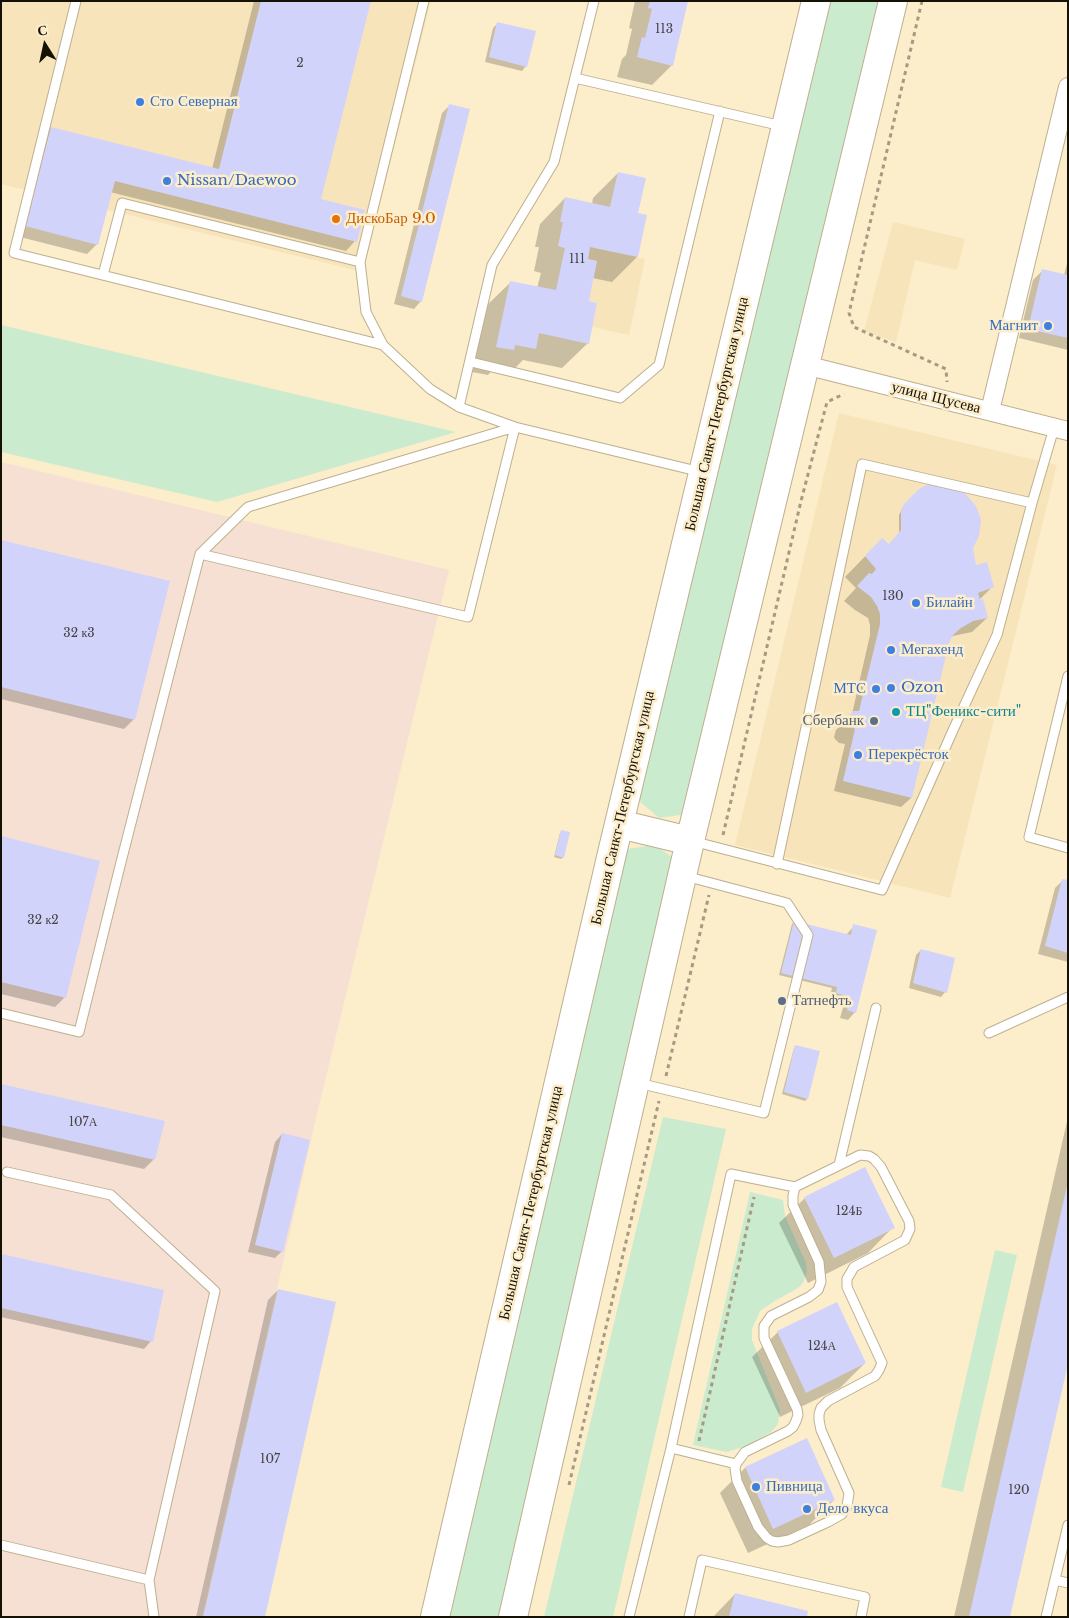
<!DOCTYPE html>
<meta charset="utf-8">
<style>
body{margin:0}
#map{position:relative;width:1069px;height:1618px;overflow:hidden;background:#fcedcb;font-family:"Libre Baskerville",serif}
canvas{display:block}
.frame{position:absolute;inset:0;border:2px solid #161105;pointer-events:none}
.north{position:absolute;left:20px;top:20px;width:50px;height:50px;-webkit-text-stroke:4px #fcedcb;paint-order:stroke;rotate:350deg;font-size:14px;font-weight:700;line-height:20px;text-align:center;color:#161105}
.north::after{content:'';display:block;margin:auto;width:18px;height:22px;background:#161105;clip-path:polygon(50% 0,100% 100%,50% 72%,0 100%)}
</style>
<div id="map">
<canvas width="1069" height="1618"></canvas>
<div class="frame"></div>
<div class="north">С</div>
</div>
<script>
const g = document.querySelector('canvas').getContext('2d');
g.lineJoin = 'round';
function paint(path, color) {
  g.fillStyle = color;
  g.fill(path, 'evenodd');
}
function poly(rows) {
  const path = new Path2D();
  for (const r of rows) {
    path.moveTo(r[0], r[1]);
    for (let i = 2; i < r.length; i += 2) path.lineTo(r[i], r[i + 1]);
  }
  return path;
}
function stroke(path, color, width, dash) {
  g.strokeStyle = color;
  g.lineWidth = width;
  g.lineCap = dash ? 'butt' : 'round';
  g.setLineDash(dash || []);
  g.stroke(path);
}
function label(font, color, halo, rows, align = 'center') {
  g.font = font + ' "Libre Baskerville",serif';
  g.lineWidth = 5;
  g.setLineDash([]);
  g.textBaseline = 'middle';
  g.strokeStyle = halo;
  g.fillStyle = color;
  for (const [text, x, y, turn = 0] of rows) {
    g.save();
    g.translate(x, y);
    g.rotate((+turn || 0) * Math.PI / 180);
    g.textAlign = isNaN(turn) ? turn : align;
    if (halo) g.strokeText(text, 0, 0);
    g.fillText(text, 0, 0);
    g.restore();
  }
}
const built = poly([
 [1,1,431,1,363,272,1,184],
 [893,222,965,239,957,270,915,260,896,342,864,331],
 [590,247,645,259,629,335,592,327,597,303,589,301,597,261,588,259],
 [839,413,1057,465,950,898,735,845]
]);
const industrial = poly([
 [1,462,449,570,316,1118,202,1617,1,1617]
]);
const green = poly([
 [827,1,883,1,687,814,659,818,637,799],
 [1,325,456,432,217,502,1,452],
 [655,845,679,862,503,1617,446,1617,577,1064,626,849],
 [663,1117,726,1129,613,1617,544,1617],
 [750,1192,783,1200,785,1216,806,1263,807,1272,803,1283,798,1288,773,1302,760,1311,752,1329,752,1340,780,1410,778,1424,771,1432,759,1439,746,1446,727,1452,693,1445],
 [995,1250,1017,1255,963,1492,941,1487]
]);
const shadow = poly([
 [254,1,369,1,319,200,355,241,346,251,110,192,97,244,87,254,16,236,41,138,51,128,212,169],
 [635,1,687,1,672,65,652,85,617,77,622,59,626,55,632,29,629,28],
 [498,23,526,66,522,71,485,62,493,28],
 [449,106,421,301,414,309,394,304,442,113],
 [618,173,637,214,637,257,612,282,592,278,587,302,588,343,562,368,523,360,509,374,492,370,488,375,472,372,485,307,511,282,537,288,541,273,534,271,539,247,535,247,540,224,565,198,592,204,593,198],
 [1068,260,1068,350,1019,338,1033,280,1043,270,1064,275],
 [919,490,972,548,975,565,992,587,977,602,987,618,972,632,953,636,949,639,911,798,901,807,834,791,845,744,839,743,835,739,834,737,836,730,852,714,870,635,870,625,868,618,855,610,844,601,856,588,845,577,882,539,889,546,899,534,899,515,903,507],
 [1,541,134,719,124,729,1,699],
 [562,831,563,857,561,859,554,857,560,833],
 [1,837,65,997,55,1007,1,994],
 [1063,880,1068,882,1068,962,1038,954,1055,888],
 [794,922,846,935,854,926,855,1012,848,1020,840,1018,844,1004,829,1001,832,988,779,975,792,924],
 [921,950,945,992,941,997,909,988,916,955],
 [796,1046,807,1099,805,1101,782,1094,794,1048],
 [1,1085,154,1159,144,1169,1,1137],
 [1068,1117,1068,1359,1009,1617,954,1617],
 [282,1134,282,1251,275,1258,248,1252,275,1142],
 [805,1198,893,1227,868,1253,808,1283,779,1223],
 [1,1255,151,1341,144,1349,1,1317],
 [278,1290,263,1617,196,1617,268,1300],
 [778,1332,865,1363,840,1388,780,1417,752,1357],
 [806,1440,834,1500,809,1525,748,1553,720,1493,745,1468],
 [735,1594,806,1617,713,1617]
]);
const building = poly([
 [261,1,371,1,321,199,365,210,357,242,115,181,98,245,25,226,51,127,219,169],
 [650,1,688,1,673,66,637,57,642,37,645,38,652,9,648,8],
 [497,22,536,31,527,67,489,57],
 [449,104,470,109,422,302,401,296],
 [618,172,646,178,638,213,647,215,638,257,590,247,588,259,597,261,589,301,597,303,589,344,539,333,536,349,515,345,514,350,496,347,510,281,556,290,565,248,558,246,563,222,560,222,565,197,610,207],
 [1042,269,1068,275,1068,338,1028,329],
 [936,483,963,491,976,506,981,520,979,536,973,548,976,565,987,562,994,587,978,593,980,600,983,599,988,618,973,621,961,628,953,635,949,643,912,798,843,781,855,729,849,725,848,717,853,711,859,711,880,624,880,614,877,606,871,597,857,586,869,573,872,574,876,569,865,556,882,538,889,544,901,530,901,512,904,504,919,489,927,485],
 [1,540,170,581,135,720,1,687],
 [561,830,570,832,564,858,555,855],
 [1,836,100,861,66,998,1,982],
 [1062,879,1068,880,1068,953,1045,946],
 [794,921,851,935,853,924,877,930,856,1013,847,1010,850,997,836,993,837,987,781,973],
 [921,949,955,958,947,993,913,983],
 [795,1045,820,1051,808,1099,784,1092],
 [1,1084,165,1121,155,1160,1,1125],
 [282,1133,310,1140,283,1252,255,1245],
 [865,1167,895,1228,834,1258,804,1197],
 [1067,1186,1068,1364,1010,1617,969,1617],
 [1,1254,164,1290,153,1342,1,1308],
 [278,1289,336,1302,265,1617,203,1617],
 [837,1302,866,1363,806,1393,777,1331],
 [807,1438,835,1500,773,1529,745,1467],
 [735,1593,808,1611,807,1617,729,1617]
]);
const path = poly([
 [922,1,849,313,854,327,946,369,947,382],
 [723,835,801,501,827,402,844,394],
 [666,1076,709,895],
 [699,1441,754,1197],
 [569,1485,659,1101]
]);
const lane = poly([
 [76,1,14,253,383,345,430,389,459,407,515,427,701,472],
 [575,78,782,126],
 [103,275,122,203,360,262],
 [383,345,366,312,360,262,424,1],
 [471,362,620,398,659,365,720,111],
 [459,407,492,265,554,162,594,1],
 [200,554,468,617,515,427],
 [1068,676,1029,837,1068,848],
 [692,841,882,890,954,728,997,635,1032,503,1054,428],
 [777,864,862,464,1032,503],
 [1,1013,79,1032,119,870,200,554,248,507,515,427],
 [989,1033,1068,997],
 [638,1083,764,1113,808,935,787,903,685,876],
 [839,1165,876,1008],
 [671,1448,731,1174,795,1187,860,1155,869,1156,874,1159,881,1167,909,1221,910,1229,905,1240,854,1267,847,1279,847,1287,882,1363,879,1370,875,1376,828,1401,821,1408,819,1414,819,1420,821,1430,849,1493,847,1506,842,1514,828,1522,789,1540,778,1542,772,1541,767,1538,758,1527,737,1481,735,1469,736,1464],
 [1,1545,149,1580,215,1291,111,1195,7,1172],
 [149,1580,154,1617],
 [1055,1580,1068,1583],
 [629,1617,671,1448,736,1464,745,1452,788,1431,793,1427,796,1421,798,1415,797,1409,770,1351,764,1338,764,1326,771,1316,809,1297,818,1290,821,1282,819,1262,793,1205,793,1196,795,1187],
 [689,1617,702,1560,865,1597,861,1617],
 [1046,1617,1068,1525]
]);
const street = poly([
 [805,365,1068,431],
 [990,411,1068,87]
]);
const primary = poly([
 [619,824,690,841],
 [435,1617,613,849,816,1],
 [513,1617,690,841,893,1]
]);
const markers = [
 [140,102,5,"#3f7fe0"],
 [167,181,5,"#3f7fe0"],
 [336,219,5,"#e8710a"],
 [1048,326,5,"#3f7fe0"],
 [916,603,5,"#3f7fe0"],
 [891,650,5,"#3f7fe0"],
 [891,688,5,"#3f7fe0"],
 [876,689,5,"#3f7fe0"],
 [896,712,5,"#0f9aa8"],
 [874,721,5,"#5c6f8a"],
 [858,755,5,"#3f7fe0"],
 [782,1001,5,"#5c6f8a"],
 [756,1487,5,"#3f7fe0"],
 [807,1509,5,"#3f7fe0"]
];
const numberNames = [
 ["113",664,30],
 ["2",300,64],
 ["111",577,260],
 ["130",893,597],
 ["32 к3",79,634],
 ["32 к2",43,921],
 ["107А",83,1123],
 ["124Б",849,1212],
 ["124А",822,1347],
 ["107",270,1460],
 ["120",1019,1491]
];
const shopNames = [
 ["Сто Северная",150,102],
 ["Nissan/Daewoo",177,181],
 ["Магнит",1038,326,"right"],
 ["Билайн",926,603],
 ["Мегахенд",901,650],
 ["Ozon",901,688],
 ["МТС",866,689,"right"],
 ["Перекрёсток",868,755],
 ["Пивница",766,1487],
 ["Дело вкуса",817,1509]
];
const foodNames = [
 ["ДискоБар 9.0",346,219]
];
const streetNames = [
 ["улица Щусева",936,398,14],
 ["Большая Санкт-Петербургская улица",717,414,-77],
 ["Большая Санкт-Петербургская улица",623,808,-77],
 ["Большая Санкт-Петербургская улица",531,1203,-77]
];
const cultureNames = [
 ["ТЦ\"Феникс-сити\"",906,712]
];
const serviceNames = [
 ["Сбербанк",864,721],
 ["Татнефть",792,1001,"left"]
];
paint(built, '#f7e4bb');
paint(industrial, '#f6e0d3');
paint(green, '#cbebce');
paint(shadow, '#0003');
paint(building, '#d2d3fb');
stroke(lane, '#beaf8f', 11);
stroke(street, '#beaf8f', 20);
stroke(primary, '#beaf8f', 30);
stroke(path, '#a69a81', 3, [4, 4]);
stroke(lane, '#fff', 9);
stroke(street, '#fff', 18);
stroke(primary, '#fff', 28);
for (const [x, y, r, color] of markers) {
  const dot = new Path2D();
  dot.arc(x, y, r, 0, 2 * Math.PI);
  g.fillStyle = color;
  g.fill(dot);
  stroke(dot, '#fcedcb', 2);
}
label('12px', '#454242', null, numberNames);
label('15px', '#366cbe', '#fcedcb', shopNames, 'left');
label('15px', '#c56008', '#fcedcb', foodNames, 'left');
label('15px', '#161105', '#fcedcb', streetNames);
label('15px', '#0d838f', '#fcedcb', cultureNames, 'left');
label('15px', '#4e5e75', '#fcedcb', serviceNames, 'right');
</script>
